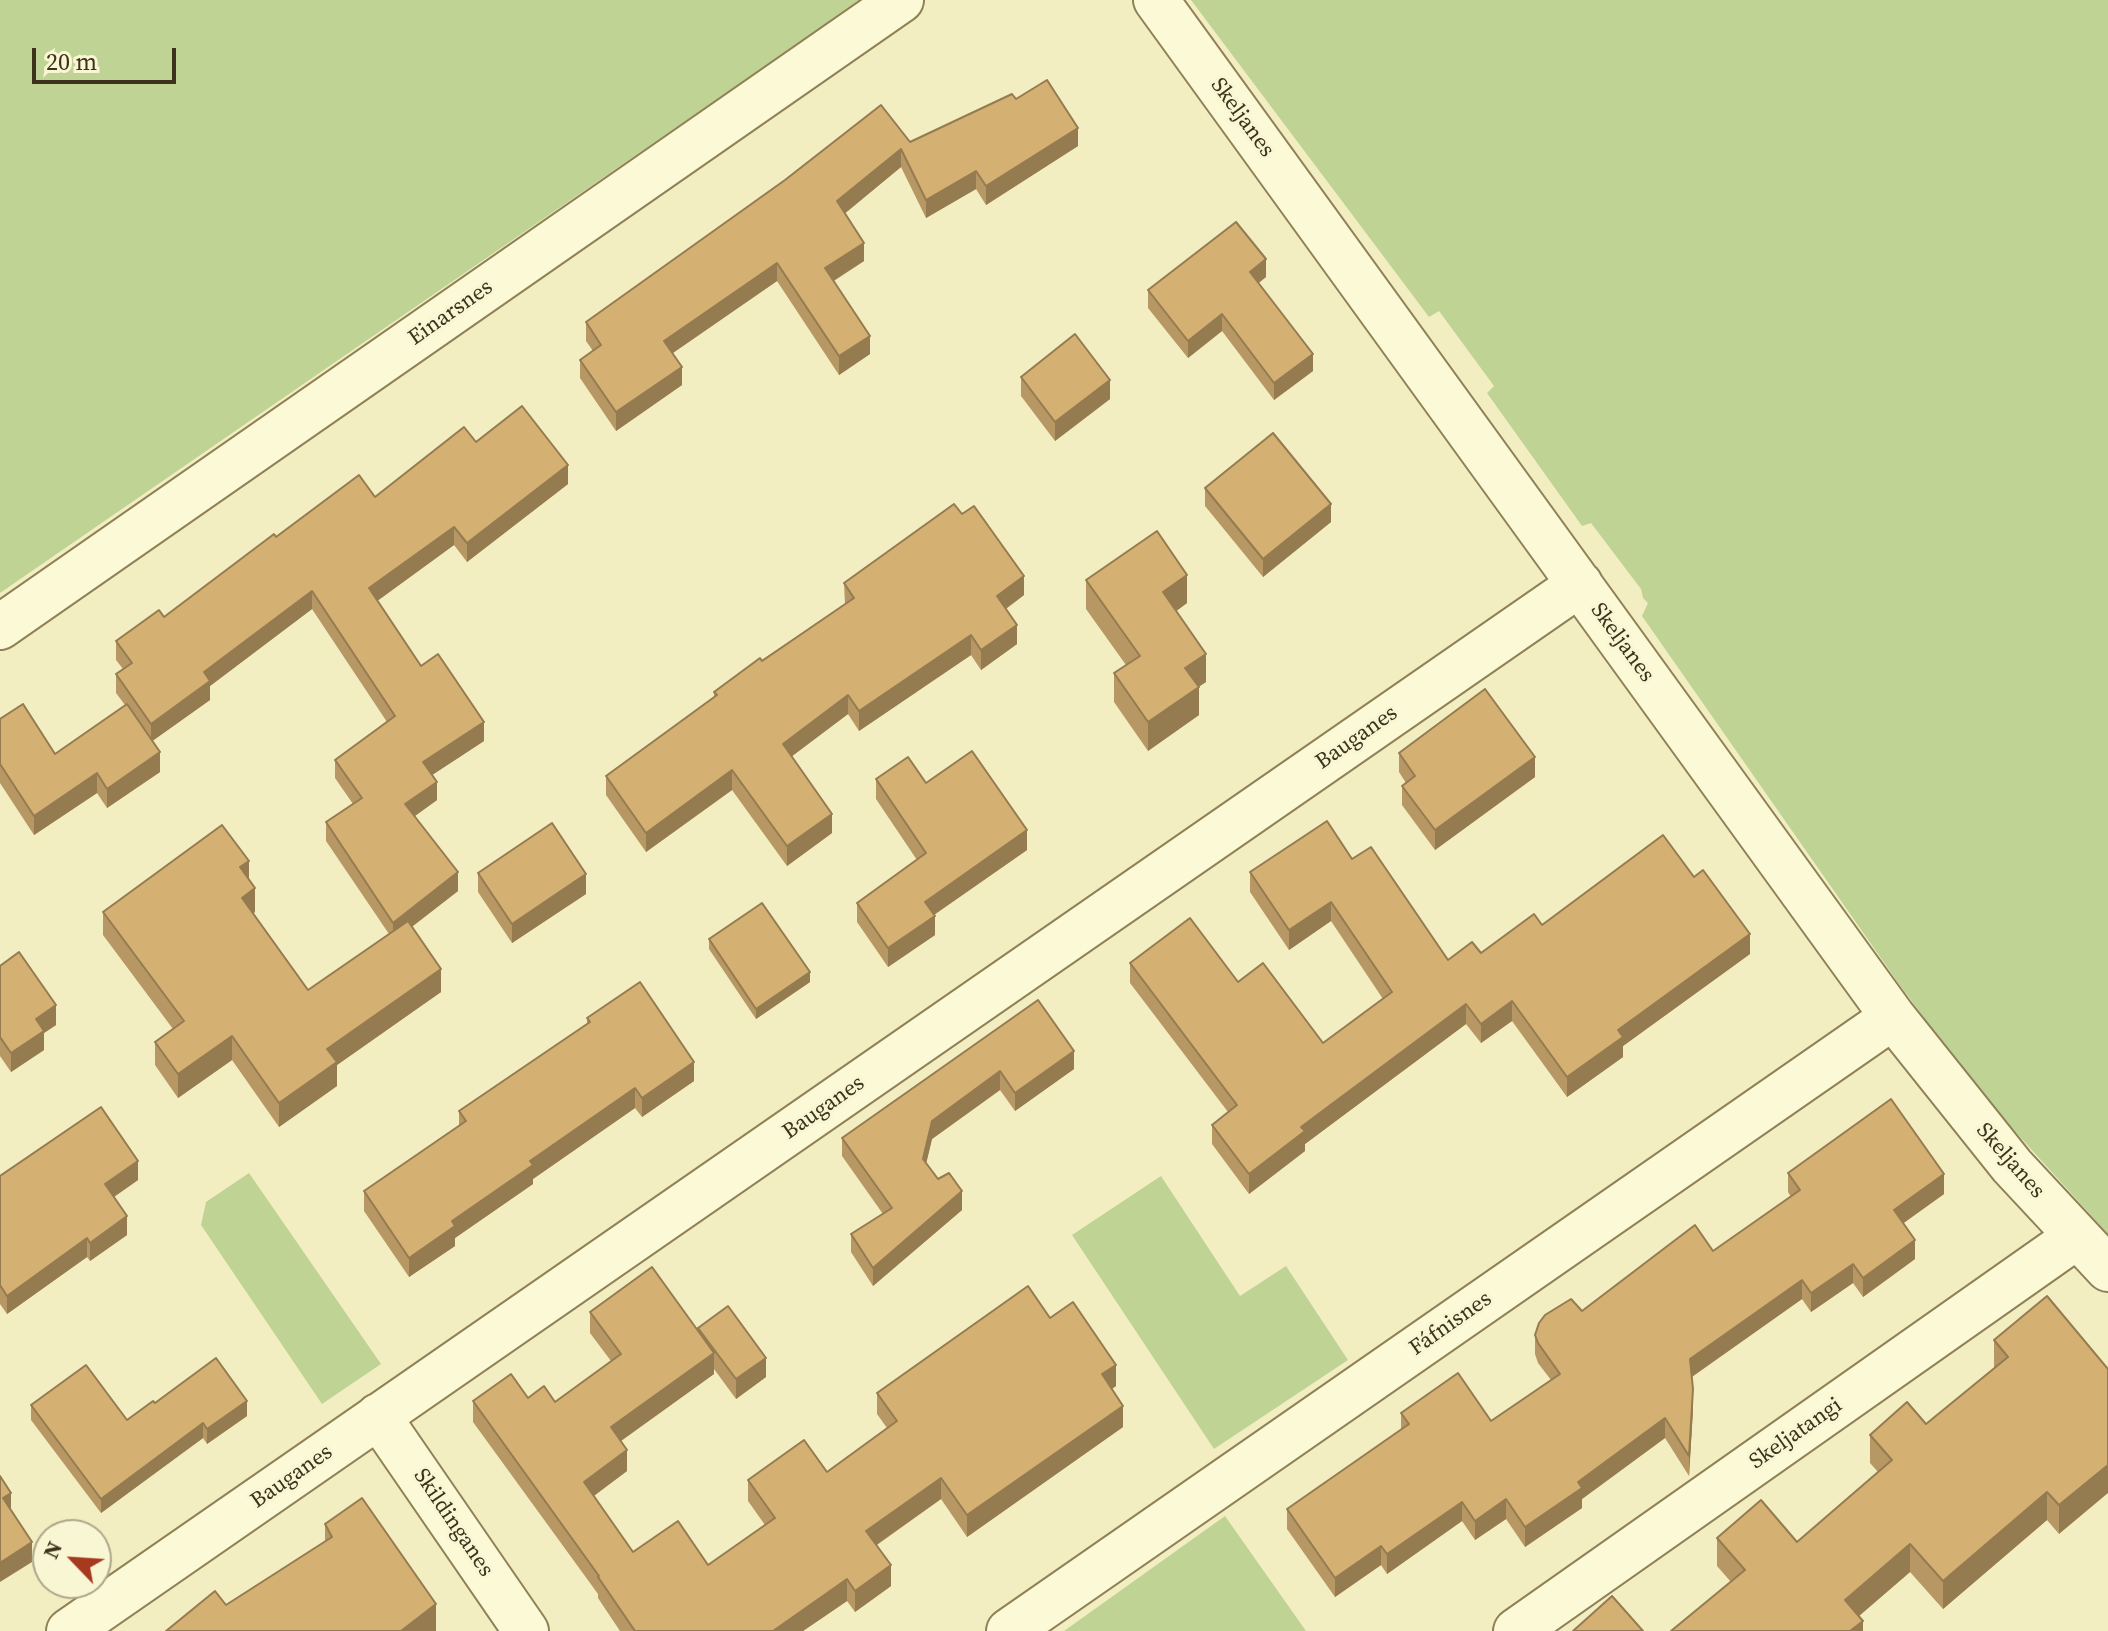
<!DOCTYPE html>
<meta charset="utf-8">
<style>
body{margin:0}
#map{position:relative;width:2108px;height:1631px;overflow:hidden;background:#f3eec2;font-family:"Source Serif 4",serif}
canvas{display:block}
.north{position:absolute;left:32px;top:1519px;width:80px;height:80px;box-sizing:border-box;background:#f9f6d3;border:2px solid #aea88a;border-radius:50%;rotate:295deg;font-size:22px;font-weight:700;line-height:32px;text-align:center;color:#3d331c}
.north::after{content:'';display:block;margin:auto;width:28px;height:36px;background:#a63a1f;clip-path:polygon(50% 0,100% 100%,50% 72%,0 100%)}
.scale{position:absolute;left:32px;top:48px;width:144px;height:36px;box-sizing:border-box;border:4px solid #3d331c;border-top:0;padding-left:10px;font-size:24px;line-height:28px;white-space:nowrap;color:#3d331c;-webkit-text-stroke:6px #f9f6d3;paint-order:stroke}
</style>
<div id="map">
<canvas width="2108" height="1631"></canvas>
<div class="north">N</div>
<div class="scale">20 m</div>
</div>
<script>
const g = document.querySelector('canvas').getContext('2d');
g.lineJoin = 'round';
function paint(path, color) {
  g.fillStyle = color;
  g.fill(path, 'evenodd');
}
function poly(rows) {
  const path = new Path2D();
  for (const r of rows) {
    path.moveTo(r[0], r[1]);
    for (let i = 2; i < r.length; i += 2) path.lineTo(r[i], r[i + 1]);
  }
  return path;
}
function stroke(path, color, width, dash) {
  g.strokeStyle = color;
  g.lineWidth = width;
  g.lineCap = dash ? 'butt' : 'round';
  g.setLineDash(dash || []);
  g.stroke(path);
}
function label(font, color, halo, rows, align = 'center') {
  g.font = font + ' "Source Serif 4",serif';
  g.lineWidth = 6;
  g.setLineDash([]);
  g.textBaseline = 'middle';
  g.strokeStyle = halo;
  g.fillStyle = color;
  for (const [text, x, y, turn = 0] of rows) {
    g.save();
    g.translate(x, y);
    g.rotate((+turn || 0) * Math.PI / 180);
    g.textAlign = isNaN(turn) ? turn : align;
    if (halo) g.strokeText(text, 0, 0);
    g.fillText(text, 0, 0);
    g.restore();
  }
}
const green = poly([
 [0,0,861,0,0,593],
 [1191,0,2108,0,2108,1234,1981,1094,1899,984,1642,616,1648,603,1643,598,1641,589,1591,523,1582,526,1487,393,1494,386,1439,311,1429,317],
 [249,1173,381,1364,322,1404,201,1225,206,1202],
 [1161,1176,1240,1296,1286,1266,1348,1360,1214,1449,1072,1235],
 [1225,1516,1306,1631,1064,1631]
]);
const street = poly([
 [1156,0,1893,1017,2012,1166,2108,1269],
 [0,627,901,0],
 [378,1416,526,1631],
 [69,1631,1580,584],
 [1009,1631,1893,1017],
 [1516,1631,2076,1237]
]);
const wall = poly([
 [1016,99,1078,146,986,205,976,189,926,218,901,167,845,213,864,261,834,281,870,354,839,375,777,281,673,353,682,385,616,431,580,378,580,360,593,351,586,341,586,322,910,142],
 [1266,277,1258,283,1313,371,1274,400,1222,331,1188,358,1148,308,1148,290],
 [1021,377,1110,399,1055,441,1021,396],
 [476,442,568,484,467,562,454,545,377,601,421,666,484,741,432,775,437,800,415,816,458,891,412,927,441,992,337,1065,337,1086,279,1127,232,1060,178,1098,155,1065,155,1042,173,1029,103,935,103,912,249,880,255,912,253,913,308,990,389,934,326,841,326,822,353,804,335,778,335,760,387,722,312,609,210,686,210,700,152,741,160,772,107,808,97,793,34,835,0,783,0,719,55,754,125,705,116,693,116,674,123,669,116,660,116,641,164,617,276,537,375,497],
 [1205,488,1331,522,1263,577,1205,506],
 [1086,580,1187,603,1176,611,1206,682,1198,687,1199,715,1148,751,1114,702,1114,673,1126,665,1086,609],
 [844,583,1024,595,1006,609,1017,644,981,670,971,655,859,731,848,714,792,756,832,833,787,866,732,790,646,852,606,795,606,776,714,697,714,692,845,604],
 [1399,753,1535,777,1435,850,1402,805,1402,786,1406,783,1399,772],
 [876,779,1027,850,934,915,935,935,888,967,857,922,857,903,917,860,876,799],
 [1352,859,1448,960,1481,953,1542,925,1750,954,1623,1046,1623,1057,1567,1097,1512,1021,1481,1043,1466,1024,1305,1144,1305,1151,1249,1194,1212,1144,1212,1125,1228,1112,1130,983,1130,963,1238,982,1323,1043,1383,999,1331,921,1289,950,1250,892,1250,872],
 [478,873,586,894,512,943,478,892],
 [709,939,810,982,756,1019,709,949],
 [0,966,56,1025,44,1033,44,1050,11,1072,0,1056],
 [1038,1000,1074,1069,1015,1111,1000,1090,932,1139,926,1163,962,1210,873,1286,851,1252,851,1234,883,1214,842,1156,842,1138],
 [587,1018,694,1081,642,1117,635,1108,533,1179,533,1184,455,1238,455,1246,409,1277,364,1211,364,1191,459,1126,459,1111,587,1024],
 [1788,1173,1944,1194,1903,1223,1915,1259,1863,1297,1853,1283,1811,1312,1802,1299,1692,1377,1693,1409,1689,1476,1665,1438,1582,1499,1582,1508,1525,1547,1506,1519,1475,1540,1462,1521,1387,1574,1381,1565,1335,1597,1287,1529,1287,1509,1401,1430,1401,1413,1491,1421,1551,1380,1538,1363,1535,1354,1535,1335,1582,1311,1713,1251,1791,1197,1788,1192],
 [0,1176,138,1180,114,1197,127,1235,90,1261,87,1257,7,1314,0,1304],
 [590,1312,698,1331,698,1328,766,1377,736,1399,714,1369,714,1374,621,1441,627,1471,594,1496,633,1552,708,1565,765,1525,748,1501,748,1480,827,1472,887,1428,877,1414,877,1393,1050,1318,1116,1386,1112,1389,1123,1427,967,1537,941,1499,877,1545,891,1586,855,1612,847,1601,803,1631,620,1631,598,1598,598,1594,473,1422,473,1401,528,1398,555,1402,611,1361,590,1333],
 [1994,1340,2108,1369,2059,1534,2047,1520,1943,1609,1910,1572,1859,1616,1863,1631,1731,1582,1717,1566,1717,1538,1797,1542,1878,1472,1870,1463,1870,1435,1926,1424,1994,1368],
 [155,1403,247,1416,207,1444,203,1438,101,1513,31,1420,31,1405,127,1420],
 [325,1524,436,1631,226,1605,325,1541]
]);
const shadedWall = poly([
 [1078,128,1078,146,986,205,986,186],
 [901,149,901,167,837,220,837,201],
 [976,171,976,189,926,218,926,200],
 [864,243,864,261,825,286,825,268],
 [1266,259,1266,277,1250,290,1250,272],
 [777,263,777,281,664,359,664,341],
 [1222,314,1222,331,1188,358,1188,341],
 [870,336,870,354,839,375,839,356],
 [1313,354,1313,371,1274,400,1274,383],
 [682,367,682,385,616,431,616,412],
 [1110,380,1110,399,1055,441,1055,422],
 [568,465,568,484,467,562,467,543],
 [1331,504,1331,522,1263,577,1263,559],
 [454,527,454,545,369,607,369,588],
 [1187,575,1187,603,1163,621,1163,592],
 [1024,576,1024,595,997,615,997,596],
 [312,591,312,609,210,686,210,700,151,742,151,724,204,672],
 [1017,625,1017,644,981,670,981,650],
 [971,635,971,655,859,731,859,711],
 [1206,654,1206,682,1185,696,1185,668],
 [1199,687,1199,715,1148,751,1148,722],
 [848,695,848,714,783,763,783,744],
 [484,722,484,741,423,781,423,762],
 [160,752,160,772,107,808,107,789],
 [1535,757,1535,777,1435,850,1435,830],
 [732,770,732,790,646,852,646,833],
 [97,773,97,793,34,835,34,816],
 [437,782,437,800,405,823,405,804],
 [832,814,832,833,787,866,787,846],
 [1027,830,1027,850,925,921,925,902],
 [249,861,249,884,240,867],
 [458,872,458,891,393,941,393,923],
 [586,874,586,894,512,943,512,924],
 [255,888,255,912,242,921,242,898],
 [1331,902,1331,921,1289,950,1289,930],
 [935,916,935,935,888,967,888,948],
 [1750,934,1750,954,1623,1046,1623,1057,1567,1097,1567,1077,1618,1030],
 [441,969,441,992,337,1065,337,1086,279,1127,279,1103,327,1049],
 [810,972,810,982,756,1019,756,1009],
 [1512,1001,1512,1021,1481,1043,1481,1024],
 [1466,1004,1466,1024,1305,1144,1305,1151,1249,1194,1249,1174,1301,1127],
 [56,1005,56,1025,44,1033,44,1050,11,1072,11,1053,36,1019],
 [232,1036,232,1060,178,1098,178,1074],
 [1074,1051,1074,1069,1015,1111,1015,1093],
 [694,1062,694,1081,642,1117,642,1098],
 [1000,1071,1000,1090,932,1139,923,1177,923,1159,932,1121],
 [635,1088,635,1108,533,1179,533,1184,455,1238,455,1246,409,1277,409,1258,452,1221,530,1161],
 [138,1161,138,1180,105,1203,105,1184],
 [1944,1174,1944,1194,1894,1230,1894,1210],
 [962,1191,962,1210,873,1286,873,1268],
 [127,1216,127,1235,90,1261,90,1243],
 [87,1238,87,1257,7,1314,7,1296],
 [1915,1240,1915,1259,1863,1297,1863,1278],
 [1853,1264,1853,1283,1811,1312,1811,1293],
 [1802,1280,1802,1299,1690,1378,1690,1359],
 [714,1353,714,1374,611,1448,611,1427],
 [766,1358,766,1377,736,1399,736,1379],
 [1116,1365,1116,1386,1102,1395,1102,1374],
 [1693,1389,1693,1409,1689,1476,1689,1456],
 [247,1401,247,1416,207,1444,207,1429],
 [1123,1406,1123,1427,967,1537,967,1515],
 [1665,1418,1665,1438,1582,1499,1582,1508,1525,1547,1525,1527,1578,1482],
 [203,1423,203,1438,101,1513,101,1499],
 [627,1450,627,1471,584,1503,584,1482],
 [2108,1465,2108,1493,2059,1534,2059,1505],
 [941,1478,941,1499,866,1552,866,1531],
 [2047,1492,2047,1520,1943,1609,1943,1581],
 [11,1493,11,1513,3,1498],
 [1506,1499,1506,1519,1475,1540,1475,1521],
 [1462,1502,1462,1521,1387,1574,1387,1554],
 [32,1542,32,1562,0,1582,0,1563],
 [1910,1544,1910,1572,1845,1628,1845,1600],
 [1381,1546,1381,1565,1335,1597,1335,1578],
 [891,1565,891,1586,855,1612,855,1591],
 [847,1579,847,1601,803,1631,773,1631],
 [436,1604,436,1631,401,1631],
 [1863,1621,1863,1631,1850,1631]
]);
const building = poly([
 [1047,80,1078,128,986,186,976,171,926,200,901,149,837,201,864,243,825,268,870,336,839,356,777,263,664,341,682,367,616,412,580,360,601,345,586,322,785,180,881,105,910,142,1012,94,1016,99,1047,80],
 [1236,222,1266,259,1250,272,1313,354,1274,383,1222,314,1188,341,1148,290,1236,222],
 [1075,334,1110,380,1055,422,1021,377,1075,334],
 [522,406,568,465,467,543,454,527,369,588,421,666,438,654,484,722,423,762,437,782,405,804,458,872,393,923,326,822,362,798,335,760,395,716,312,591,204,672,210,681,151,724,116,674,132,663,116,641,159,610,164,617,274,534,276,537,359,475,375,497,464,427,476,442,522,406],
 [1273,433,1331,504,1263,559,1205,488,1273,433],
 [954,504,962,514,974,506,1024,576,997,596,1017,625,981,650,971,635,859,711,848,695,783,744,832,814,787,846,732,770,646,833,606,776,717,695,714,692,760,658,762,661,854,598,844,583,954,504],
 [1157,531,1187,575,1163,592,1206,654,1185,668,1199,687,1148,722,1114,673,1140,656,1086,580,1157,531],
 [1485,689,1535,757,1435,830,1402,786,1415,776,1399,753,1485,689],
 [23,704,55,754,127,704,160,752,107,789,97,773,34,816,0,764,0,719,23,704],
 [972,751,1027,830,925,902,935,916,888,948,857,903,926,853,876,779,908,757,926,783,972,751],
 [1327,821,1352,859,1371,847,1448,960,1472,942,1481,953,1534,914,1542,925,1663,835,1694,877,1703,870,1750,934,1618,1030,1623,1037,1567,1077,1512,1001,1481,1024,1466,1004,1301,1127,1305,1131,1249,1174,1212,1125,1237,1105,1130,963,1190,918,1238,982,1263,963,1323,1043,1392,992,1331,902,1289,930,1250,872,1327,821],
 [552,823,586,874,512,924,478,873,552,823],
 [222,825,249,861,240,867,255,888,242,898,308,990,408,921,441,969,327,1049,337,1062,279,1103,232,1036,178,1074,155,1042,184,1021,103,912,222,825],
 [762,903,810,972,756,1009,709,939,762,903],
 [19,952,56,1005,36,1019,44,1031,11,1053,0,1037,0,966,19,952],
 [640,982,694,1062,642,1098,635,1088,530,1161,533,1165,452,1221,455,1226,409,1258,364,1191,466,1121,459,1111,590,1022,587,1018,640,982],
 [1038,1000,1074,1051,1015,1093,1000,1071,932,1121,923,1159,938,1179,949,1173,962,1191,873,1268,851,1234,892,1208,842,1138,1038,1000],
 [1891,1099,1944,1174,1894,1210,1915,1240,1863,1278,1853,1264,1811,1293,1802,1280,1690,1359,1693,1389,1689,1456,1665,1418,1578,1482,1582,1488,1525,1527,1506,1499,1475,1521,1462,1502,1387,1554,1381,1546,1335,1578,1287,1509,1409,1424,1401,1413,1458,1373,1491,1421,1560,1374,1538,1343,1535,1335,1539,1323,1545,1315,1571,1299,1582,1311,1695,1225,1713,1251,1800,1190,1788,1173,1891,1099],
 [101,1107,138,1161,105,1184,127,1216,90,1243,87,1238,7,1296,0,1285,0,1176,101,1107],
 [652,1267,714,1353,611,1427,627,1450,584,1482,633,1552,678,1521,708,1565,775,1518,748,1480,804,1440,827,1472,897,1421,877,1393,1028,1286,1050,1318,1073,1302,1116,1365,1102,1374,1123,1406,967,1515,941,1478,866,1531,891,1565,855,1591,847,1579,773,1631,635,1631,598,1577,599,1576,473,1401,511,1374,528,1398,544,1386,555,1402,621,1354,590,1312,652,1267],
 [2047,1296,2108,1369,2108,1465,2059,1505,2047,1492,1943,1581,1910,1544,1845,1600,1863,1621,1850,1631,1671,1631,1745,1570,1717,1538,1761,1500,1797,1542,1892,1460,1870,1435,1907,1402,1926,1424,2008,1357,1994,1340,2047,1296],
 [728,1306,766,1358,736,1379,698,1328,728,1306],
 [216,1358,247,1401,207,1429,203,1423,101,1499,31,1405,86,1365,127,1420,153,1401,155,1403,216,1358],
 [0,1476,11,1493,3,1498,32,1542,0,1563,0,1476],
 [362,1498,436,1604,401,1631,166,1631,215,1591,226,1605,332,1537,325,1524,362,1498],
 [1612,1596,1643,1631,1573,1631,1612,1596]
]);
const streetNames = [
 ["Skeljanes",1242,118,54],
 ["Einarsnes",451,313,-35],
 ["Skeljanes",1622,643,54],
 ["Bauganes",1357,738,-35],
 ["Bauganes",824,1108,-35],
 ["Skeljanes",2010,1161,49],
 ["Fáfnisnes",1451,1324,-35],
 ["Skeljatangi",1796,1434,-35],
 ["Bauganes",292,1477,-35],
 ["Skildinganes",453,1523,56]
];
paint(green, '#bfd394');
stroke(street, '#8f8057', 48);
stroke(street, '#fcf9d6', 44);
paint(wall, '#b79763');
paint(shadedWall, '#957b50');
paint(building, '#d5b073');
stroke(building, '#957b50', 2);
label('22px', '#3d331c', '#f9f6d3', streetNames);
</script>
